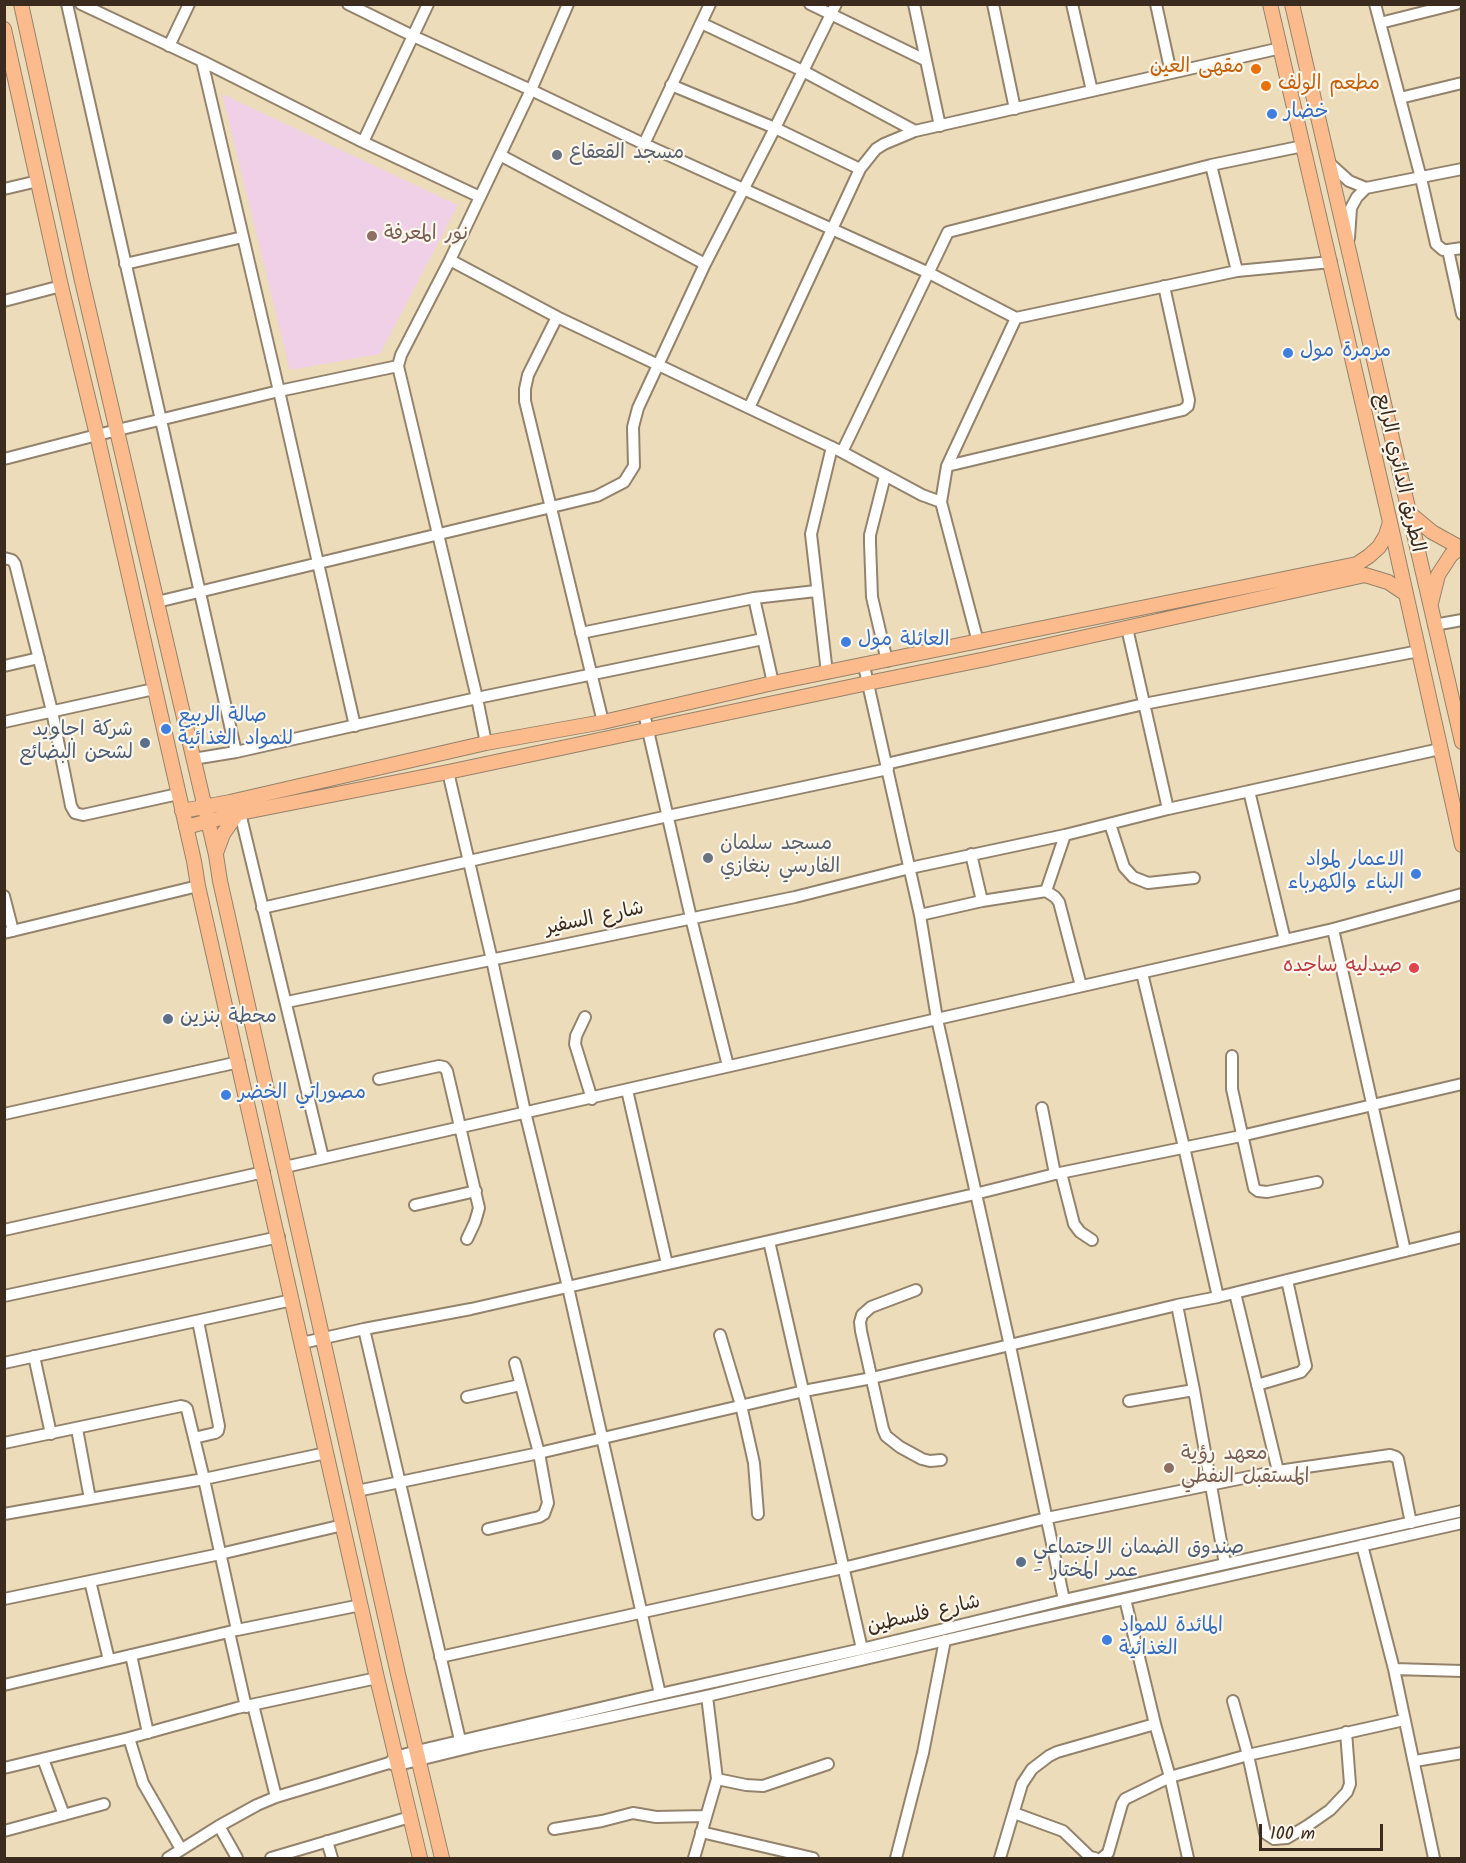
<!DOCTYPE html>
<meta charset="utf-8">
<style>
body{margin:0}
#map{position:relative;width:1466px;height:1863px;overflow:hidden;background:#eddcba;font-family:Kalam,sans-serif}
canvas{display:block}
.frame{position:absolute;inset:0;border:6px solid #3b2a1e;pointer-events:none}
.scale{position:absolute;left:1259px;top:1824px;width:124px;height:27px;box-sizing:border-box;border:3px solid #3b2a1e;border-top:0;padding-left:8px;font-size:18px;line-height:21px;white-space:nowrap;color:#3b2a1e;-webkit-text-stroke:4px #fbf7ec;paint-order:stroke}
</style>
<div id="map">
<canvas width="1466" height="1863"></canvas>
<div class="frame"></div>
<div class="scale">100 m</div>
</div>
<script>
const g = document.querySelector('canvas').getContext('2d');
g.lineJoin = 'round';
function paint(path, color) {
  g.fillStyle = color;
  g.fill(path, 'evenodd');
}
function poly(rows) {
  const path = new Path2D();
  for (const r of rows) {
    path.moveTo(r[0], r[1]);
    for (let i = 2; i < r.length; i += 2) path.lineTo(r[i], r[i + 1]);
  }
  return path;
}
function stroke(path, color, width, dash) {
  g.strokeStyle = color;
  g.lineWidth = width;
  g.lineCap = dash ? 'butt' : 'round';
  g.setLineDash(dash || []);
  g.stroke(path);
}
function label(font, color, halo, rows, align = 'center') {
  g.font = font + ' Kalam,"Playpen Sans Arabic",sans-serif';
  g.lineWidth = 4.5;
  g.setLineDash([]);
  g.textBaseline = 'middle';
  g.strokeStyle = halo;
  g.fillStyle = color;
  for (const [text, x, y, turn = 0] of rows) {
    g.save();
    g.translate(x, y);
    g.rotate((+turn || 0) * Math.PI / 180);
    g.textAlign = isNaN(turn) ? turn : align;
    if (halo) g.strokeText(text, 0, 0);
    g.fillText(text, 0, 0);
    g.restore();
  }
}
const built = poly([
 [222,94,458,205,380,354,290,370]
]);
const minor = poly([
 [67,4,236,752],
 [81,4,202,61,363,142,480,197],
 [348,4,413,36,531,90,644,144,929,273,1016,318,1237,271,1211,165],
 [810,4,925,60],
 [914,4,940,126],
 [993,4,1015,109],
 [1072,4,1092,91],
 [1156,4,1171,73,1281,48],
 [1375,4,1421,178,1436,244,1443,250,1448,250,1462,314],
 [701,23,803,71,915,131],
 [1380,23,1456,4],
 [169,46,189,4],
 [202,61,279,391,355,726],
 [671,85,775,128,860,169],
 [1400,98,1462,83],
 [363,142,428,4],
 [644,144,710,4],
 [500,155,705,264],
 [1329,163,1349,181,1366,188],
 [4,189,38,181],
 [1349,238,1351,208,1357,197,1366,188,1462,169],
 [1448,250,1462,248],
 [450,260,557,317,842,452,948,232,1211,165,1303,146],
 [125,264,243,237],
 [1237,271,1331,262],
 [4,301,61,286],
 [557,317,528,375,525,389,525,401,603,722],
 [749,408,860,169,876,149,884,144,915,131,1171,73],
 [842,452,922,495,941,502],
 [4,459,97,435,279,391,398,366],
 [947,466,1183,410,1188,406,1189,400,1164,286],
 [885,476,870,535,870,543,872,597,887,661],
 [4,558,12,560,15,564,52,711,71,806,75,813,83,815,178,794],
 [754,598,773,683],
 [157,602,597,496,624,482,634,466,633,427,638,408,705,264,775,128,836,4],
 [1434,625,1462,620],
 [1127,628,1168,809],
 [581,633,754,598,816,591],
 [978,642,941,502,947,466,1016,318],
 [4,666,39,658],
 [864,666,920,915,937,1019,1010,1346,1064,1600],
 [827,673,811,534,832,447],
 [644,713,691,918,728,1066],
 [4,722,154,689],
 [486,743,477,698,398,366,401,355,450,260,531,90,568,4],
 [193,759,236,752,477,698,763,639],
 [886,764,1144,704,1419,651],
 [448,772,492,960,525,1112,568,1287,660,1694],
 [1249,791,1285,940],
 [240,813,323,1158],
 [1110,824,1124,867,1133,877,1148,883,1194,878],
 [971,854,982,901],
 [1046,891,1065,835],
 [4,896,13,931],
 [262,908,668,816,888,769],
 [920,915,982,901,1046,891,1055,897,1059,902,1081,986],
 [1333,929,1405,1251],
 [4,933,198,886],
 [1142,973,1184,1147,1218,1297],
 [287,1002,795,897,910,868,1065,835,1168,809,1440,749],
 [585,1017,576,1036,575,1044,592,1099],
 [1232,1056,1232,1089,1254,1188,1258,1191,1267,1192,1317,1182],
 [379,1079,439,1066,444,1067,447,1071,479,1208,475,1222,467,1239],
 [627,1090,667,1264],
 [1042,1108,1055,1174],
 [4,1114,239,1062],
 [285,1167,1197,960,1333,929,1462,894],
 [1061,1173,1074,1224,1080,1232,1092,1240],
 [415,1205,476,1191],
 [4,1230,264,1172],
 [769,1241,862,1649],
 [916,1290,871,1307,862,1315,860,1322,861,1331,883,1429,886,1436,900,1447,922,1459,930,1461,941,1460],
 [1235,1293,1278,1471],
 [4,1296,279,1237],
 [1177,1305,1194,1390,1225,1564],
 [364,1329,460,1740],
 [720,1335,741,1405,754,1463,758,1514],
 [302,1343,364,1329,471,1309,975,1194,1055,1174,1241,1136,1462,1084],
 [34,1356,51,1434],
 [4,1363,292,1300],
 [1257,1385,1301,1372,1306,1366,1287,1280],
 [467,1397,520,1385],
 [1129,1401,1194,1390],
 [77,1429,90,1499],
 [194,1438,215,1433,218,1431,219,1426,198,1321],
 [4,1443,181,1406,185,1407,187,1409,204,1479,237,1630],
 [357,1491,539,1453,804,1391,872,1378,1177,1305,1218,1297,1462,1237],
 [4,1514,204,1479,326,1453],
 [488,1529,539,1517,544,1514,548,1503,539,1453,515,1363],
 [1362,1545,1394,1669,1434,1858],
 [90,1581,109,1660],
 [4,1599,220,1554,343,1525],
 [1125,1599,1155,1724,1170,1777,1188,1858],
 [229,1632,246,1707],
 [131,1655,148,1733],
 [440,1657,843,1568,1047,1518,1278,1471,1390,1455,1396,1457,1398,1459,1411,1523],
 [1394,1669,1462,1671],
 [4,1685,237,1630,361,1605],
 [1233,1701,1248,1755,1265,1833,1274,1839,1287,1838,1307,1826,1330,1810,1347,1792,1350,1784,1346,1732],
 [253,1705,276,1797],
 [129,1738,143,1783,181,1849],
 [43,1759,64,1815],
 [1415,1761,1462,1753],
 [392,1764,398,1765,480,1745,707,1696,1023,1622,1462,1523],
 [4,1768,129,1738,237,1708,377,1678],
 [717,1779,746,1785,763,1786,828,1764],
 [1014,1813,1063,1831,1090,1857,1095,1858],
 [219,1826,237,1858],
 [554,1829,602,1821,633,1813,656,1817,705,1816],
 [4,1831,104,1804],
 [701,1832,813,1858],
 [327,1841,332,1858],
 [168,1858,219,1826,257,1805,276,1797,389,1763,396,1757,417,1751,660,1694,862,1649,1064,1600,1462,1511],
 [271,1858,410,1817],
 [694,1858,717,1779,707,1696],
 [896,1858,923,1753,945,1640],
 [1000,1858,1022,1784,1032,1769,1049,1756,1057,1752,1155,1724],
 [1102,1858,1108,1853,1122,1804,1125,1799,1170,1777,1248,1755,1404,1720]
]);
const major = poly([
 [21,4,82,281,216,855,220,881,398,1674,442,1858],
 [1270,4,1390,522,1462,845],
 [1292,4,1462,742],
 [4,29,61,286,97,435,194,861,198,886,377,1678,420,1858],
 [1409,513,1432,532,1459,547],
 [1431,603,1438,575,1451,555,1462,546],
 [182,811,230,802,486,743,603,722,773,683,1357,564,1369,556,1379,547,1386,535,1390,522],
 [186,827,240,813,448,772,868,683,986,659,1365,575,1388,582,1406,594],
 [216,853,223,834,237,814]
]);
const markers = [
 [1256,69,6,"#e8710a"],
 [1266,86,6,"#e8710a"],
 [1272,114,6,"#3f7fe0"],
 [557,155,6,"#6b7280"],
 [372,236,6,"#8d6e63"],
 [1288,353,6,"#3f7fe0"],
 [846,642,6,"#3f7fe0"],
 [166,729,6,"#3f7fe0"],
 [145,743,6,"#5c6f8a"],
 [708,858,6,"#6b7280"],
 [1416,874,6,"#3f7fe0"],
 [1414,968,6,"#e0444e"],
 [168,1019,6,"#5c6f8a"],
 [226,1095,6,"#3f7fe0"],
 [1169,1468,6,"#8d6e63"],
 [1021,1562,6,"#5c6f8a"],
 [1107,1640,6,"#3f7fe0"]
];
const foodNames = [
 ["مقهى العين",1244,69],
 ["مطعم الولف",1278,86,"left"]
];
const shopNames = [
 ["خضار",1284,114],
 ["مرمرة مول",1300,353],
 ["العائلة مول",858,642],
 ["صالة الربيع",178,718],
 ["للمواد الغذائية",178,741],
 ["الاعمار لمواد",1404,862,"right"],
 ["البناء والكهرباء",1404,885,"right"],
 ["مصوراتي الخضر",238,1095],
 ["المائدة للمواد",1119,1628],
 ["الغذائية",1119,1651]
];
const worshipNames = [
 ["مسجد القعقاع",569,155],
 ["مسجد سلمان",720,846],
 ["الفارسي بنغازي",720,869]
];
const educationNames = [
 ["نور المعرفة",384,236],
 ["معهد رؤية",1181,1456],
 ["المستقبل النفطي",1181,1479]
];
const streetNames = [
 ["الطريق الدائري الرابع",1398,473,77],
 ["شارع السفير",595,920,-12],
 ["شارع فلسطين",924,1616,-13]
];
const serviceNames = [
 ["شركة اجاويد",133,732,"right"],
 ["لشحن البضائع",133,755,"right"],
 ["محطة بنزين",180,1019],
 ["صندوق الضمان الاجتماعي",1033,1550],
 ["- عمر المختار",1033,1573]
];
const healthNames = [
 ["صيدليه ساجده",1402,968]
];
paint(built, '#efd0e6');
stroke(minor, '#94836c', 14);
stroke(major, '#94836c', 16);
stroke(minor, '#fff', 10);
stroke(major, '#fbbb8d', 14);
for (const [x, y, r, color] of markers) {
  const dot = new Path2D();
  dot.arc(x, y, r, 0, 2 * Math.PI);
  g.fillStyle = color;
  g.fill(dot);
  stroke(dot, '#fbf7ec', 2);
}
label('20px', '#c56008', '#fbf7ec', foodNames, 'right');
label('20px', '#366cbe', '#fbf7ec', shopNames, 'left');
label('20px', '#5b616d', '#fbf7ec', worshipNames, 'left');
label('20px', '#785e54', '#fbf7ec', educationNames, 'left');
label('20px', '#3b2a1e', '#fbf7ec', streetNames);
label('20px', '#4e5e75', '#fbf7ec', serviceNames, 'left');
label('20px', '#be3a42', '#fbf7ec', healthNames, 'right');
</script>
